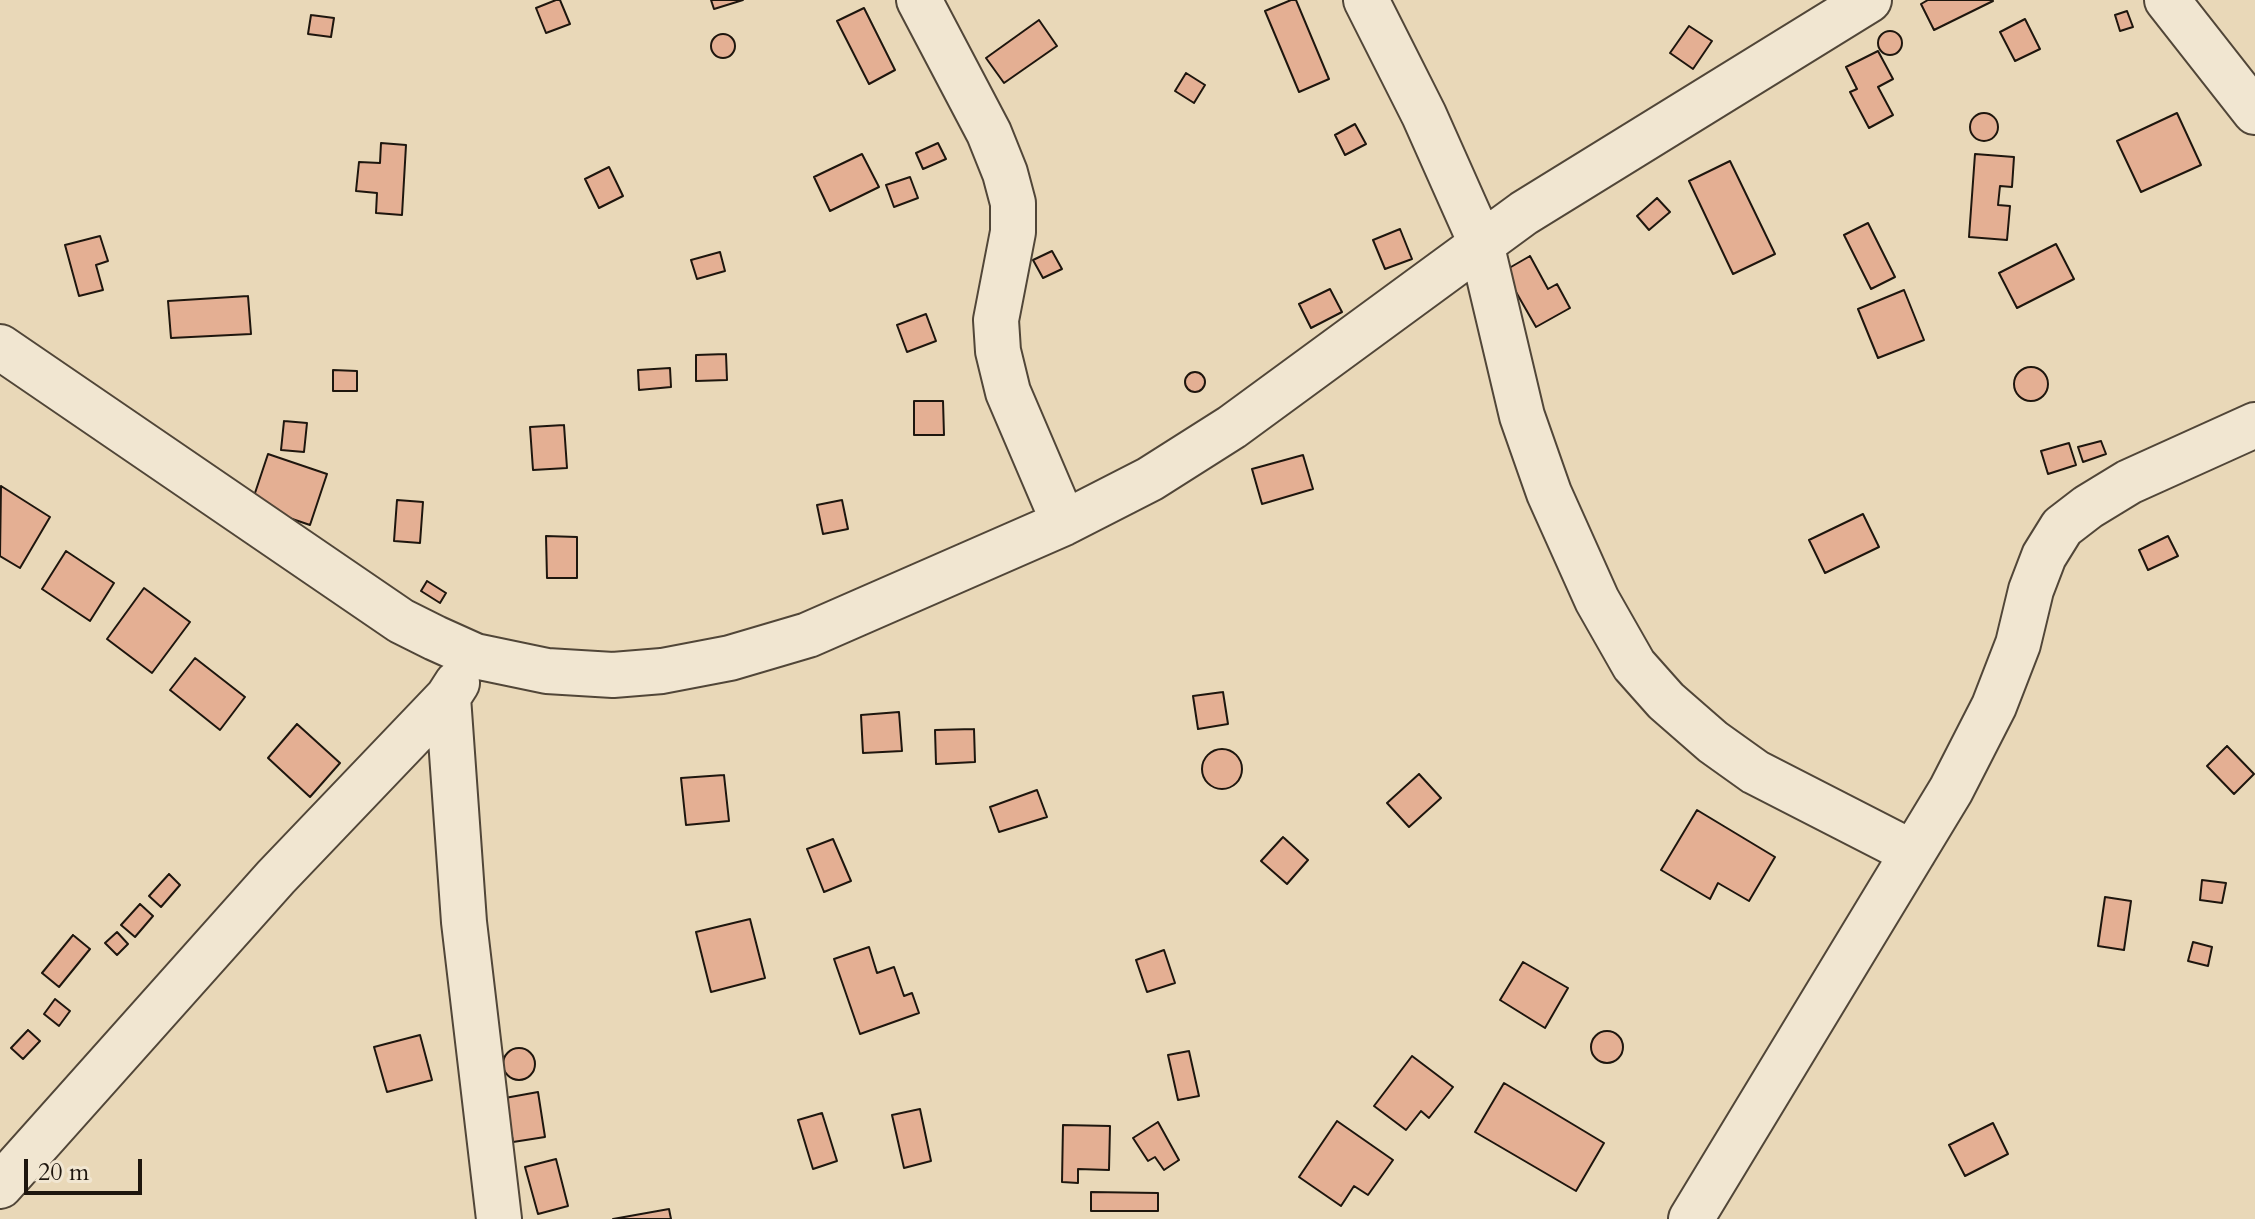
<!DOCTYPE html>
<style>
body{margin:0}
#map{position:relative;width:2255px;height:1219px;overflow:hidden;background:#e9d8b8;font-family:Cardo,serif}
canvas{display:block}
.scale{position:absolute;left:24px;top:1159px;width:118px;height:36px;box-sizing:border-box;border:4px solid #1e160e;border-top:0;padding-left:10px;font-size:24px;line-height:28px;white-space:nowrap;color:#1e160e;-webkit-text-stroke:6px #f1e6d1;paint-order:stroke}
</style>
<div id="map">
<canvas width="2255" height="1219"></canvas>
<div class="scale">20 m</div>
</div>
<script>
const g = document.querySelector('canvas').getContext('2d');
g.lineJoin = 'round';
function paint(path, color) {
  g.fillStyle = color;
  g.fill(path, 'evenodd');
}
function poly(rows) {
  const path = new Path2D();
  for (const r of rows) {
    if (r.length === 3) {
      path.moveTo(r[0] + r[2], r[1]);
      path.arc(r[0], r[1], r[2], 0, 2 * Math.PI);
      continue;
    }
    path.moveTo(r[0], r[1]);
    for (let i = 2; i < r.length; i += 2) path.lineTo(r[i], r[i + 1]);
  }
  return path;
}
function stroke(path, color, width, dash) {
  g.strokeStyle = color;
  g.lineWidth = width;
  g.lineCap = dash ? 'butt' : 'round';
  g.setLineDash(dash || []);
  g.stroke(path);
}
const building = poly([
 [556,0,560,0,570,24,546,33,536,8,556,0],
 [711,0,743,0,714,9,711,0],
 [1291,0,1296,0,1329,79,1299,92,1265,11,1291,0],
 [1928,0,1992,0,1993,1,1934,30,1921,4,1928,0],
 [864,8,895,70,869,84,837,21,864,8],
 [2127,11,2133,27,2120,31,2115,15,2127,11],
 [311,15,334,18,331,37,308,34,311,15],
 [2025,19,2040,49,2015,61,2000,32,2025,19],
 [1039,20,1057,46,1004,83,986,58,1039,20],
 [1689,26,1712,41,1693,69,1670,53,1689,26],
 [1890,43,12],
 [723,46,12],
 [1878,51,1893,79,1878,87,1893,115,1869,128,1850,92,1857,89,1846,67,1878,51],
 [1186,73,1205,85,1194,103,1175,91,1186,73],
 [2177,113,2201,165,2141,192,2117,141,2177,113],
 [1984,127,14],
 [1355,124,1366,144,1345,155,1335,135,1355,124],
 [381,143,406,145,402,215,376,213,377,193,356,191,359,162,380,163,381,143],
 [938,143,946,159,923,169,916,153,938,143],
 [862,154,879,187,830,211,814,177,862,154],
 [1975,154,2014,157,2012,187,2000,186,1998,205,2010,206,2007,240,1969,237,1975,154],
 [1730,161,1775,254,1733,274,1689,181,1730,161],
 [609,167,623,196,599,208,585,179,609,167],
 [910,177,918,198,894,207,886,185,910,177],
 [1657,198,1670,212,1649,230,1637,216,1657,198],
 [1868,223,1895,277,1871,289,1844,235,1868,223],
 [1400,229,1412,259,1385,269,1373,240,1400,229],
 [100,236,108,261,96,265,103,290,79,296,65,245,100,236],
 [2056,244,2074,279,2017,308,1999,273,2056,244],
 [1052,251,1062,269,1043,278,1033,260,1052,251],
 [720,252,725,271,697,279,691,260,720,252],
 [1530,256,1548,289,1557,284,1570,308,1536,327,1504,271,1530,256],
 [1330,289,1342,312,1311,328,1299,304,1330,289],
 [1904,290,1924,340,1878,358,1858,309,1904,290],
 [248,296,251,334,171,338,168,301,248,296],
 [926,314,936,341,907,352,897,325,926,314],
 [726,354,727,380,696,381,696,355,726,354],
 [2031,384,17],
 [670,368,671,387,639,390,638,370,670,368],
 [333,370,357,371,357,391,333,391,333,370],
 [1195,382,10],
 [914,401,943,401,944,435,914,435,914,401],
 [284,421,307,423,304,452,281,450,284,421],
 [564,425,567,468,533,470,530,427,564,425],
 [2101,441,2106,454,2083,462,2078,447,2101,441],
 [2069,443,2076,465,2048,474,2041,451,2069,443],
 [268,454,327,474,310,525,251,505,268,454],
 [1303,455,1313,489,1262,504,1252,469,1303,455],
 [1,486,50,517,20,568,0,556,1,486],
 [397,500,423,502,420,543,394,541,397,500],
 [842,500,848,529,823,534,817,505,842,500],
 [1863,514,1879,547,1825,573,1809,540,1863,514],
 [546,536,577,537,577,578,547,578,546,536],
 [2168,536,2178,556,2148,570,2139,550,2168,536],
 [66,551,114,583,90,621,42,589,66,551],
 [427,581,446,593,440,603,421,591,427,581],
 [144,588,190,622,152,673,107,639,144,588],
 [195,658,245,697,220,730,170,690,195,658],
 [1223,692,1228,724,1198,729,1193,696,1223,692],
 [899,712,902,751,863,753,861,715,899,712],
 [297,724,340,763,310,797,268,758,297,724],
 [974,729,975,762,936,764,935,730,974,729],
 [2227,746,2254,774,2234,794,2207,766,2227,746],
 [1222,769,20],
 [1419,774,1441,798,1409,827,1387,803,1419,774],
 [724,775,729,821,686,825,681,778,724,775],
 [1037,790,1047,817,999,832,990,807,1037,790],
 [1697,810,1775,857,1749,901,1718,883,1710,899,1661,870,1697,810],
 [1283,837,1308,860,1287,884,1261,861,1283,837],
 [833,839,851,881,824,892,807,849,833,839],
 [169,874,180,885,161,907,149,896,169,874],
 [2202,880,2226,883,2222,903,2200,900,2202,880],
 [2105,897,2131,901,2124,950,2098,946,2105,897],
 [140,904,153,916,135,937,121,925,140,904],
 [750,919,765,978,711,992,696,932,750,919],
 [117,932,128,944,117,955,105,943,117,932],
 [73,935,90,949,59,987,42,973,73,935],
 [2193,942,2212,947,2208,966,2188,961,2193,942],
 [869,947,877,973,894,967,904,996,912,993,919,1013,860,1034,834,959,869,947],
 [1164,950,1175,983,1147,992,1136,960,1164,950],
 [1523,962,1568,988,1545,1028,1500,1000,1523,962],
 [55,999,70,1011,59,1026,44,1014,55,999],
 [28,1030,40,1041,23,1059,11,1048,28,1030],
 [1607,1047,16],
 [420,1035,432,1080,387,1092,374,1047,420,1035],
 [519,1064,16],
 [1189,1051,1199,1096,1178,1100,1168,1055,1189,1051],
 [1412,1056,1453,1087,1429,1118,1421,1111,1406,1130,1374,1106,1412,1056],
 [1504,1083,1604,1143,1576,1191,1475,1132,1504,1083],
 [538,1092,545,1137,513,1142,505,1098,538,1092],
 [920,1109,931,1161,904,1168,892,1115,920,1109],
 [822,1113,837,1161,813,1169,798,1120,822,1113],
 [1337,1121,1393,1160,1368,1195,1354,1186,1341,1206,1299,1177,1337,1121],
 [1158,1122,1179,1160,1164,1170,1155,1157,1148,1161,1133,1138,1158,1122],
 [1993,1123,2008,1154,1965,1176,1949,1145,1993,1123],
 [1063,1125,1110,1126,1109,1170,1078,1169,1078,1183,1062,1182,1063,1125],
 [556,1159,568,1206,538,1214,525,1167,556,1159],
 [1091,1192,1158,1193,1158,1211,1091,1211,1091,1192],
 [669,1209,671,1219,613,1219,669,1209]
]);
const street = poly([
 [919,0,989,133,1005,173,1013,203,1013,232,996,320,998,351,1008,392,1064,523],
 [1366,0,1424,115,1481,243,1522,416,1549,493,1597,600,1634,665,1666,701,1713,742,1755,772,1913,853],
 [2167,0,2255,112],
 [0,347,401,621,435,638,475,656,547,671,613,675,662,671,730,658,808,635,1064,523,1150,479,1232,427,1524,213,1869,0],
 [457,683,448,697,464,922,499,1219],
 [0,1186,276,877,448,697],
 [1691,1219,1951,790,1994,706,2018,644,2031,590,2044,556,2062,527,2088,507,2129,482,2255,425]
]);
paint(building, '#e4af93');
stroke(building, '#1e160e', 2);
stroke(street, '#514638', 48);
stroke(street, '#f1e6d1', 44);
</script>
